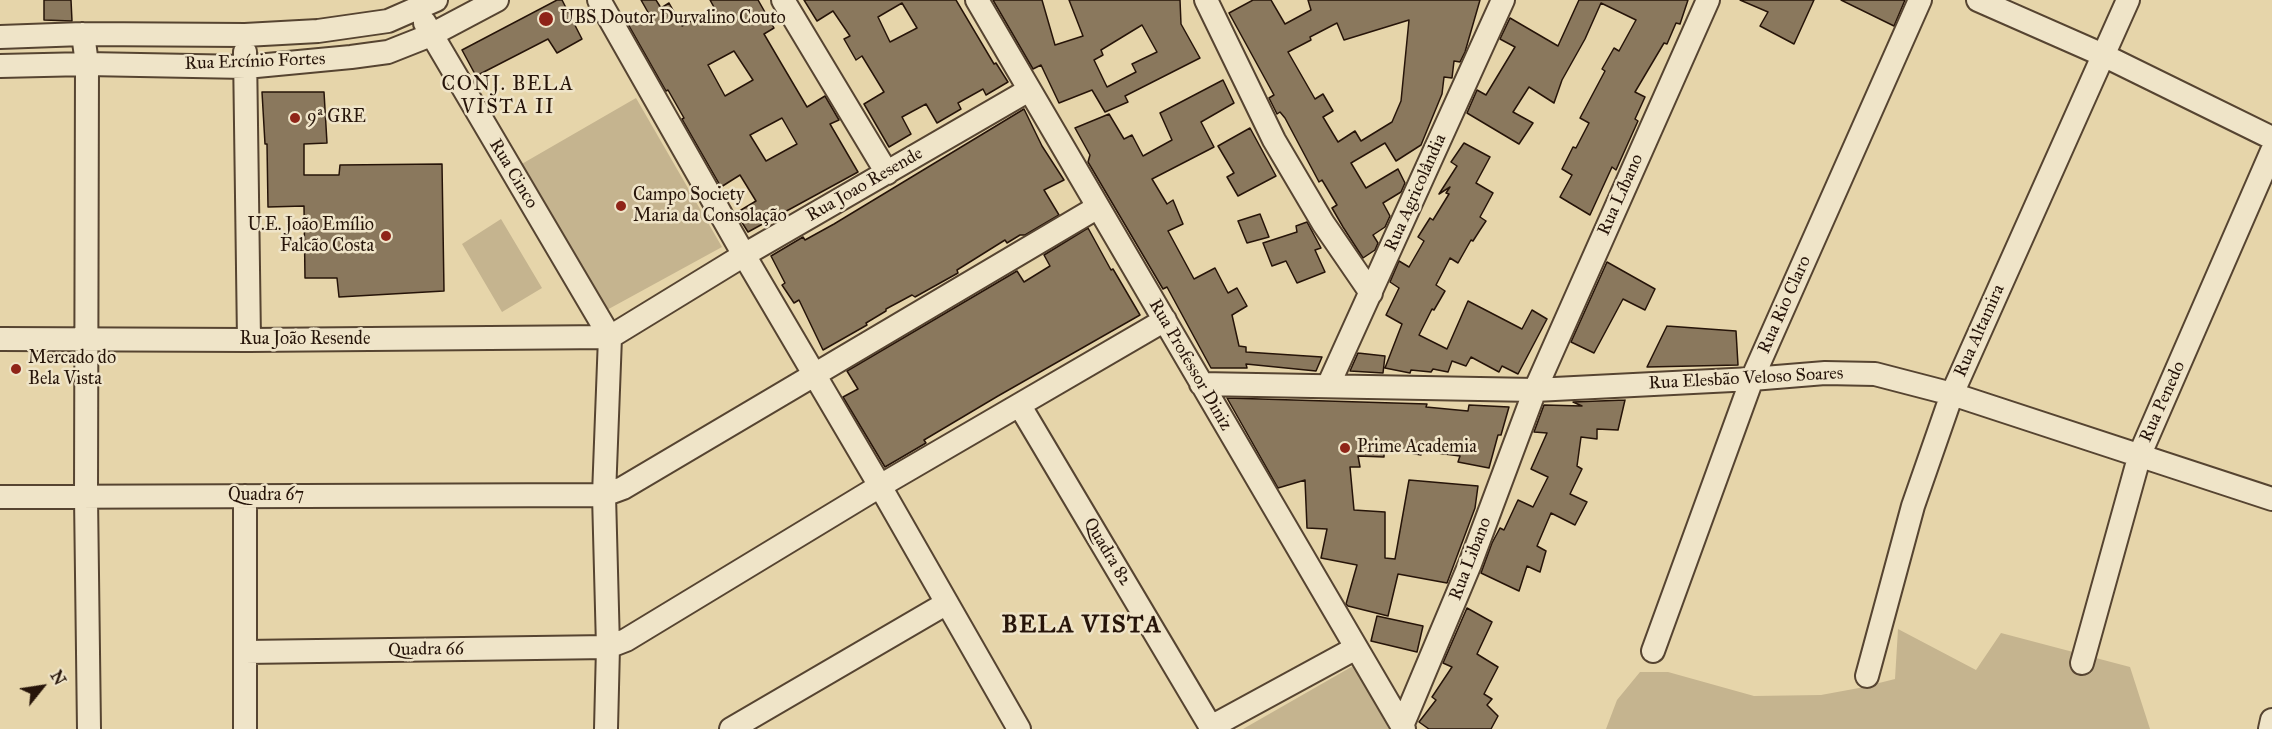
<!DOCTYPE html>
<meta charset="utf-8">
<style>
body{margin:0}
#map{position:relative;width:2272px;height:729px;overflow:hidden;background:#e6d5aa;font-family:"IM FELL Great Primer",serif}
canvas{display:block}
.north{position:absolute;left:12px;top:657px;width:60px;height:60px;-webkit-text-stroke:4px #efe4c8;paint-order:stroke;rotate:60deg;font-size:16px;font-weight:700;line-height:24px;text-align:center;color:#261409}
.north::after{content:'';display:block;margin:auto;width:21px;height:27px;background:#261409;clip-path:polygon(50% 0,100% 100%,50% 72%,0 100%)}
</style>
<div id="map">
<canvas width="2272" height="729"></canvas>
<div class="north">N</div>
</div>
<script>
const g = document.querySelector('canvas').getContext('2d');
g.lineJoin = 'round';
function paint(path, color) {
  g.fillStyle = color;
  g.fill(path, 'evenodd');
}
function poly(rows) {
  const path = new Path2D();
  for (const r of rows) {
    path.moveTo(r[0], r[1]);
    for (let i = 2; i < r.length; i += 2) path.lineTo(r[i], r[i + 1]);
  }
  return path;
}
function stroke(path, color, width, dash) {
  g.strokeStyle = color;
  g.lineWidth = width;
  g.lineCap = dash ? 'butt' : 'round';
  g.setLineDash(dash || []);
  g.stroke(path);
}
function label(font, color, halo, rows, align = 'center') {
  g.font = font + ' "IM FELL Great Primer",serif';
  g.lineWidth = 5;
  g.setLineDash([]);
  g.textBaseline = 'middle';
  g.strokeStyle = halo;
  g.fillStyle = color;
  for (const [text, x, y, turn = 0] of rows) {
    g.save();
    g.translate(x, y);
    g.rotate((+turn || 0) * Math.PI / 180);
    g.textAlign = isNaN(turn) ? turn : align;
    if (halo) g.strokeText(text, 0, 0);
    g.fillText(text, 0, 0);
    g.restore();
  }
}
const green = poly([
 [636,98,722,247,605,311,520,165],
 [501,219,542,288,502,312,462,244],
 [1898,629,1976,670,2001,633,2130,667,2150,729,1606,729,1617,700,1640,672,1668,672,1754,696,1821,695,1859,688,1895,679],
 [1353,666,1389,729,1243,729]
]);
const building = poly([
 [44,0,71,0,72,21,44,20,44,0],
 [557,0,562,0,582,39,557,53,548,39,476,76,462,50,557,0],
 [641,0,656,0,661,8,669,3,682,26,715,9,710,0,758,0,774,28,764,34,781,63,807,107,825,96,839,120,830,124,858,172,748,232,736,213,756,201,740,175,721,187,682,119,684,118,668,90,666,91,628,24,649,14,641,0],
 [734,51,753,80,725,96,708,65,734,51],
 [782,118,797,144,766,161,750,135,782,118],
 [804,0,956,0,994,64,996,63,1008,82,986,95,983,89,958,103,961,109,937,123,926,104,902,117,911,134,889,147,864,104,884,92,862,56,856,60,844,39,850,36,833,11,817,21,804,0],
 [902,3,917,28,890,42,878,17,902,3],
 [993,0,1042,0,1055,45,1083,36,1069,0,1180,0,1181,24,1200,58,1125,96,1128,102,1105,112,1092,90,1059,103,1041,65,1033,69,993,0],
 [1142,25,1157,52,1132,64,1136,72,1107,87,1094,60,1103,55,1101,50,1142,25],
 [1253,0,1271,0,1285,24,1311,10,1308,0,1480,0,1465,52,1460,62,1454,61,1452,78,1444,77,1442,94,1421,145,1396,161,1385,143,1351,163,1366,188,1398,169,1405,183,1401,192,1383,203,1390,216,1385,227,1373,235,1378,243,1375,250,1363,258,1343,227,1332,208,1337,205,1322,180,1319,182,1285,118,1280,112,1277,114,1269,98,1274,95,1229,13,1253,0],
 [1409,20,1401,101,1392,122,1361,141,1355,131,1338,142,1323,117,1333,111,1323,94,1315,99,1288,52,1311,40,1310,37,1337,23,1344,40,1409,20],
 [1579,0,1688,0,1680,24,1676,23,1667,44,1664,43,1635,92,1645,97,1635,119,1638,121,1616,170,1612,167,1590,215,1560,197,1572,175,1562,169,1573,147,1576,148,1589,123,1580,118,1605,71,1602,69,1614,48,1619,51,1636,20,1601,3,1585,39,1562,80,1554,103,1529,87,1513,112,1533,123,1519,144,1467,113,1477,90,1486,95,1515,47,1500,39,1510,18,1558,46,1579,0],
 [1740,0,1814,0,1794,44,1760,26,1768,12,1740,0],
 [1841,0,1905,0,1894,26,1841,0],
 [1223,80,1234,103,1201,122,1214,147,1152,179,1167,204,1173,200,1183,224,1168,231,1194,279,1215,268,1228,293,1237,288,1247,306,1232,315,1239,346,1246,347,1246,352,1322,357,1316,371,1246,364,1247,368,1211,368,1167,287,1163,289,1088,162,1090,155,1075,128,1109,114,1124,139,1132,135,1143,156,1172,140,1160,113,1223,80],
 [262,92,324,92,327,143,304,144,304,175,339,175,340,165,442,164,444,291,339,297,337,278,305,278,304,206,268,207,267,144,265,144,262,92],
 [1024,109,1042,146,1064,180,1044,190,1059,215,1025,235,1020,235,1007,243,1005,240,957,270,958,273,915,297,912,295,886,309,886,311,866,323,867,325,823,350,799,300,794,303,782,285,785,283,771,256,803,237,805,240,834,224,1024,109],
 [1250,128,1276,176,1238,196,1227,177,1234,173,1218,146,1250,128],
 [1464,143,1490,157,1476,183,1493,193,1480,217,1486,221,1480,230,1473,241,1471,240,1458,263,1450,258,1436,285,1445,291,1434,310,1432,309,1419,335,1447,349,1468,301,1522,329,1532,310,1547,319,1518,374,1502,366,1499,372,1471,357,1466,366,1452,361,1448,372,1433,369,1431,372,1411,370,1410,373,1385,368,1402,324,1386,315,1399,288,1390,282,1399,261,1409,267,1424,241,1418,237,1430,218,1433,220,1449,194,1446,193,1450,187,1439,194,1457,166,1451,162,1464,143],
 [1260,214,1269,237,1247,243,1238,221,1260,214],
 [1307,222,1321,248,1315,250,1325,272,1297,283,1286,261,1272,266,1263,243,1297,232,1296,226,1307,222],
 [1088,228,1111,270,1113,269,1140,315,998,396,924,440,926,443,885,467,843,397,858,389,847,371,1017,271,1024,282,1050,266,1044,255,1088,228],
 [1607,262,1655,289,1645,310,1623,299,1594,353,1571,342,1607,262],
 [1667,326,1736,331,1738,365,1647,367,1667,326],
 [1358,353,1385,356,1383,373,1350,371,1358,353],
 [1227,398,1427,404,1426,407,1468,411,1469,405,1509,407,1501,435,1498,435,1489,468,1458,462,1460,456,1421,451,1421,455,1384,448,1384,457,1358,456,1360,467,1350,467,1354,510,1385,512,1385,558,1395,559,1409,480,1478,486,1475,508,1447,583,1398,574,1388,616,1348,606,1346,604,1357,565,1321,558,1327,529,1307,528,1305,480,1278,488,1227,398],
 [1625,400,1618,430,1597,429,1597,439,1581,437,1577,466,1582,469,1570,494,1587,502,1575,525,1551,513,1537,546,1546,551,1540,572,1527,566,1519,591,1481,573,1492,543,1500,528,1504,530,1518,500,1533,507,1548,477,1531,469,1547,433,1534,432,1544,405,1582,406,1573,402,1625,400],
 [1467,608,1492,622,1477,654,1498,667,1484,694,1492,699,1487,705,1498,716,1491,729,1429,729,1419,722,1436,700,1432,697,1452,667,1443,663,1467,608],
 [1377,616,1423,626,1417,652,1371,641,1377,616]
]);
const minor = poly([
 [599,0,744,255,880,486,1019,729],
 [783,0,887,173],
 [977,0,1404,729],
 [1206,0,1274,140,1323,223,1371,293],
 [1978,0,2103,55,2272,138],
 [425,23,610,337],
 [83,34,87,64,86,497,89,729],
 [0,37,83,34,245,35,318,31,388,21,436,0],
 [245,52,249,340],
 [0,66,87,64,246,67,351,57,388,52,431,35,497,0],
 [610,337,744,255,1029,90],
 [0,339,249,340,610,337],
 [1201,384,1535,390,1752,379,1825,373,1875,374,1952,394,2272,499],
 [1328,386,1503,0],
 [1020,406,1212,729],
 [245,496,245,729],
 [0,497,604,495,623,488,1098,207],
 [1653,651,1752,379,1920,0],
 [245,652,608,647,626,640,880,486,1165,320],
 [2082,663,2140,454,2272,151],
 [1867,676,1913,506,1952,394,2128,0],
 [1402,726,1470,564,1535,390,1708,0],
 [1211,727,1356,648],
 [606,729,608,647,604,495,610,337],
 [731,729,947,603],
 [2270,729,2272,720]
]);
const markers = [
 [546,19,8,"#8f2418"],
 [295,118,6,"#8f2418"],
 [621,206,6,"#8f2418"],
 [386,236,6,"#8f2418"],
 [16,369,6,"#8f2418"],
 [1345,448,6,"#8f2418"]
];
const poiNames = [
 ["UBS Doutor Durvalino Couto",560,19],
 ["9ª GRE",307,118],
 ["Campo Society",633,196],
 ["Maria da Consolação",633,217],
 ["U.E. João Emílio",374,226,"right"],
 ["Falcão Costa",374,247,"right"],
 ["Mercado do",28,359],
 ["Bela Vista",28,380],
 ["Prime Academia",1357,448]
];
const streetNames = [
 ["Rua Ercínio Fortes",255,62,-2],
 ["Rua Cinco",513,174,59],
 ["Rua Joao Resende",865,185,-30],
 ["Rua Agricolândia",1416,193,-66],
 ["Rua Líbano",1621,195,-66],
 ["Rua Rio Claro",1785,305,-66],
 ["Rua Altamira",1980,331,-66],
 ["Rua João Resende",305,340],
 ["Rua Professor Diniz",1190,365,60],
 ["Rua Elesbão Veloso Soares",1746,379,-3],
 ["Rua Penedo",2163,402,-66],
 ["Quadra 67",266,496],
 ["Quadra 82",1107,552,59],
 ["Rua Libano",1471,559,-69],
 ["Quadra 66",426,650,-1]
];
const neighbourhoodNames = [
 ["CONJ. BELA",508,85],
 ["VISTA II",508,108]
];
const districtNames = [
 ["BELA VISTA",1082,626]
];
paint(green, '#c5b48f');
paint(building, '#8a785d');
stroke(building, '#261409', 1.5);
stroke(minor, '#564431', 26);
stroke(minor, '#efe4c8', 22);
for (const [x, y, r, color] of markers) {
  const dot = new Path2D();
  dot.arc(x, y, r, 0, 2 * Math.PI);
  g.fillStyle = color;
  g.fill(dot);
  stroke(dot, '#efe4c8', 2);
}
label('18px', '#261409', '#efe4c8', poiNames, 'left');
label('18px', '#261409', '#efe4c8', streetNames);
g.letterSpacing = '1.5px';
label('20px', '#261409', '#efe4c8', neighbourhoodNames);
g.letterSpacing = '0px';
g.letterSpacing = '1.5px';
label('bold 24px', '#261409', '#efe4c8', districtNames);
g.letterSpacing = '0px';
</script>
